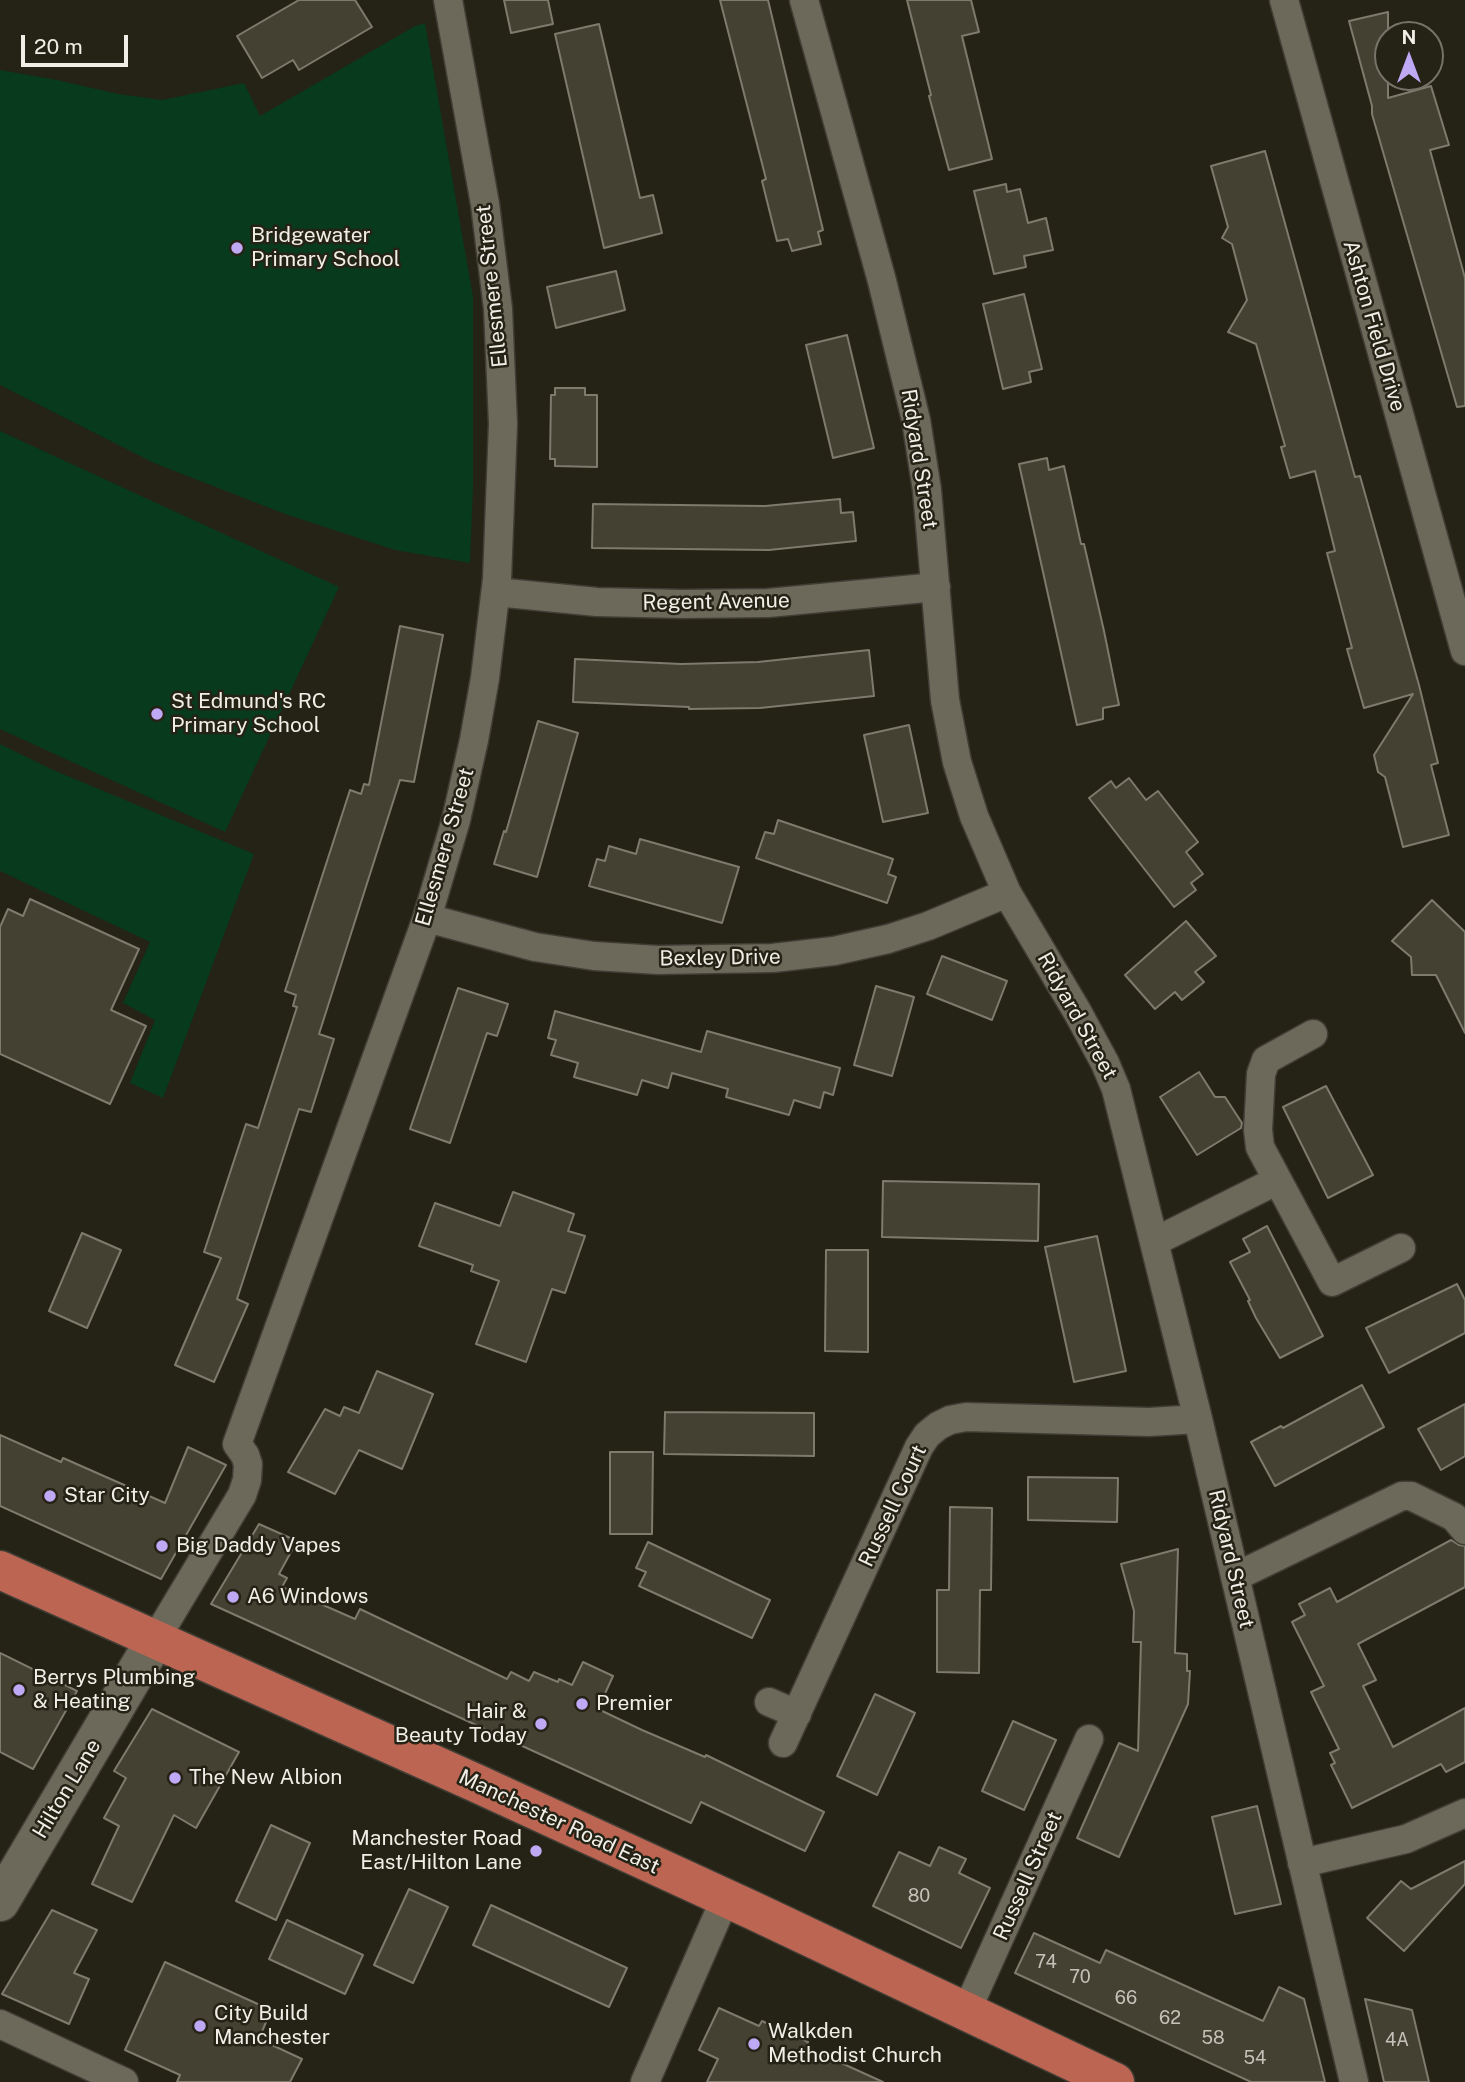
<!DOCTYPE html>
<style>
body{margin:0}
#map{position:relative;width:1465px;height:2082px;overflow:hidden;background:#252216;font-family:"Public Sans",sans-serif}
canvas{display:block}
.north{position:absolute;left:1374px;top:21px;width:70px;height:70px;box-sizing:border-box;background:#252216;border:2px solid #767469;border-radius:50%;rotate:0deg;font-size:19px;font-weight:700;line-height:28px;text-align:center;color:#f0eee6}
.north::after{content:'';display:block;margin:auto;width:24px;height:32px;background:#bfa9f4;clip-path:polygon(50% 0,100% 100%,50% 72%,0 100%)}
.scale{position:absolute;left:21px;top:35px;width:107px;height:32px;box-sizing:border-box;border:4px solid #f0eee6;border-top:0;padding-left:9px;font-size:21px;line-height:24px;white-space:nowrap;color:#f0eee6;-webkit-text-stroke:5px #252216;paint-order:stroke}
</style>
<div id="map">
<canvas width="1465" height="2082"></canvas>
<div class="north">N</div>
<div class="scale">20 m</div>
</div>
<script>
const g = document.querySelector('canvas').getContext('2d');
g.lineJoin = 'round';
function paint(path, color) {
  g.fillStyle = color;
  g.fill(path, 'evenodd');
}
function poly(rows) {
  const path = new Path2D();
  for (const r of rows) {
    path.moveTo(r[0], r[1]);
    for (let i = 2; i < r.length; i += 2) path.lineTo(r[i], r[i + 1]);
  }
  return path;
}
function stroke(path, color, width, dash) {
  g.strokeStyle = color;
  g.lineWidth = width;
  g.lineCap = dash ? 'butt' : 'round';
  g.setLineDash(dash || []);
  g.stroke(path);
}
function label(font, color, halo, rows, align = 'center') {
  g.font = font + ' "Public Sans",sans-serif';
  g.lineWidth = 5;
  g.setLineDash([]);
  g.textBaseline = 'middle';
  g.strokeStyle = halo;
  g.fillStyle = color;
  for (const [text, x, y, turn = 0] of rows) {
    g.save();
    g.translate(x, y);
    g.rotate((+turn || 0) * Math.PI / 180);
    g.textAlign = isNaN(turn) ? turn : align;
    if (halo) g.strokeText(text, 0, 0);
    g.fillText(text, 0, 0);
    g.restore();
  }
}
const green = poly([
 [425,23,473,297,473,487,470,563,395,550,285,514,154,463,0,385,0,70,57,80,118,94,162,100,244,83,260,116,415,26],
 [0,431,339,587,225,832,0,729],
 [0,744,51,769,254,854,163,1098,130,1083,155,1020,123,1003,150,942,0,871]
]);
const building = poly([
 [299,0,355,0,372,27,299,70,293,60,262,78,237,36,299,0],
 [504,0,548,0,553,24,511,33,504,0],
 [720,0,768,0,823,230,818,232,821,244,792,251,788,239,777,241,762,181,766,179,720,0],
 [907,0,971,0,979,32,962,36,992,159,949,170,929,96,931,95,907,0],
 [1388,12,1388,98,1431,86,1449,145,1430,150,1465,278,1465,406,1457,407,1372,114,1372,106,1349,21,1388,12],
 [599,24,640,198,653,195,662,233,604,248,555,34,599,24],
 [1265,151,1355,477,1360,476,1419,685,1438,763,1431,765,1449,835,1403,847,1385,777,1378,772,1374,755,1413,694,1364,708,1347,649,1352,648,1327,553,1335,551,1315,471,1290,478,1281,447,1285,446,1256,344,1228,332,1247,300,1232,244,1222,238,1228,227,1211,166,1265,151],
 [1006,184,1007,192,1020,189,1028,223,1046,218,1053,250,1024,256,1026,267,994,274,974,191,1006,184],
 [616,271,625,310,556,328,547,287,616,271],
 [1024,294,1042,369,1029,372,1031,382,1003,389,983,304,1024,294],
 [847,335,874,448,833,458,806,345,847,335],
 [555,388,585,388,585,395,597,395,597,467,555,466,555,459,550,459,551,395,555,395,555,388],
 [1047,458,1049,470,1064,466,1081,544,1084,544,1104,631,1119,705,1103,708,1103,719,1077,725,1019,464,1047,458],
 [840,499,841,513,853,512,856,541,769,550,592,548,593,504,765,506,840,499],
 [400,626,443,635,414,782,400,780,319,1034,334,1039,311,1112,299,1109,237,1299,248,1304,214,1382,175,1365,221,1258,204,1252,246,1124,258,1128,297,1007,293,1006,296,995,285,991,350,790,361,794,364,784,369,785,400,626],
 [869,650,874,696,760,708,689,709,689,707,573,702,575,659,681,664,758,662,869,650],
 [538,721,578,733,537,877,494,864,504,831,506,832,538,721],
 [909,725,928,813,883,822,864,735,909,725],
 [1129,778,1146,800,1158,791,1198,842,1186,852,1203,874,1191,883,1196,890,1174,907,1089,798,1111,781,1116,788,1129,778],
 [778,820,893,859,888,874,896,877,887,903,756,858,765,832,774,834,778,820],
 [640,839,739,867,722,923,589,886,597,859,605,861,609,846,636,854,640,839],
 [30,899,139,949,111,1010,146,1026,110,1104,0,1054,0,927,8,909,23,916,30,899],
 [1432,900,1465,932,1465,1033,1436,975,1412,975,1411,957,1392,941,1432,900],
 [1186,921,1216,956,1195,972,1204,982,1182,1000,1175,992,1155,1009,1125,975,1186,921],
 [942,956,1007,981,992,1020,927,994,942,956],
 [876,986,914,997,892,1076,854,1065,876,986],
 [458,988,508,1004,497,1036,487,1033,450,1143,410,1129,458,988],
 [555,1011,701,1052,707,1031,840,1068,833,1095,824,1092,820,1108,794,1100,789,1115,726,1097,728,1089,672,1073,668,1088,642,1080,637,1095,574,1077,578,1063,551,1055,556,1040,548,1038,555,1011],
 [1199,1072,1215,1097,1225,1097,1242,1123,1241,1128,1197,1155,1160,1097,1199,1072],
 [1326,1086,1373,1175,1328,1198,1283,1107,1326,1086],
 [883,1181,1039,1184,1038,1241,882,1237,883,1181],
 [513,1192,574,1214,568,1231,585,1236,565,1293,552,1289,526,1362,476,1344,499,1281,471,1271,473,1265,419,1246,435,1203,500,1226,513,1192],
 [1267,1226,1323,1336,1280,1358,1256,1318,1248,1301,1250,1300,1230,1262,1250,1252,1243,1239,1267,1226],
 [82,1233,121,1250,87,1328,49,1311,82,1233],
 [1097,1236,1126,1371,1074,1382,1045,1247,1097,1236],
 [826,1250,868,1250,868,1352,825,1351,826,1250],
 [1457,1284,1465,1300,1465,1333,1389,1373,1366,1328,1457,1284],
 [377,1371,433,1394,402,1469,359,1450,335,1494,288,1472,325,1409,340,1416,344,1407,359,1413,377,1371],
 [1362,1385,1384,1427,1275,1486,1251,1442,1281,1426,1283,1428,1362,1385],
 [1465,1404,1465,1456,1441,1470,1418,1429,1465,1404],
 [665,1412,814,1413,814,1456,664,1454,665,1412],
 [0,1435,61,1462,63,1458,165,1503,188,1447,226,1465,161,1579,0,1506,0,1435],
 [610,1452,653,1452,652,1534,610,1534,610,1452],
 [1028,1477,1118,1478,1117,1522,1028,1520,1028,1477],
 [950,1507,992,1508,991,1590,980,1590,979,1673,937,1672,937,1590,949,1590,950,1507],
 [259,1524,297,1541,279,1574,287,1578,282,1587,355,1619,360,1609,507,1679,511,1672,529,1681,534,1672,558,1682,559,1679,572,1685,583,1662,613,1676,598,1709,642,1730,705,1757,706,1755,824,1812,805,1851,701,1802,691,1823,211,1604,259,1524],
 [1451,1540,1459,1545,1465,1546,1465,1587,1358,1644,1376,1680,1363,1686,1393,1747,1465,1708,1465,1762,1446,1772,1441,1764,1352,1808,1331,1765,1335,1763,1330,1753,1339,1749,1311,1692,1324,1686,1292,1622,1305,1615,1299,1604,1330,1588,1337,1602,1451,1540],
 [648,1542,770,1600,752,1638,639,1586,646,1572,636,1568,648,1542],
 [1178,1549,1175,1653,1187,1654,1187,1671,1190,1671,1188,1704,1119,1857,1077,1838,1119,1743,1138,1751,1141,1642,1133,1642,1134,1611,1121,1564,1178,1549],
 [0,1653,77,1691,33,1769,0,1752,0,1653],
 [875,1694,915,1713,877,1795,837,1776,875,1694],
 [152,1709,239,1752,196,1828,174,1815,132,1902,92,1884,119,1826,104,1818,126,1778,114,1771,152,1709],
 [1013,1721,1056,1740,1024,1810,982,1791,1013,1721],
 [1257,1806,1281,1904,1235,1914,1212,1817,1257,1806],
 [271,1825,310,1843,276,1920,236,1901,271,1825],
 [939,1847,966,1859,959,1873,990,1888,961,1948,873,1906,899,1852,930,1866,939,1847],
 [1465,1861,1465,1884,1404,1951,1367,1918,1401,1881,1411,1889,1465,1861],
 [409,1889,448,1907,413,1983,374,1965,409,1889],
 [491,1905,627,1968,609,2007,473,1945,491,1905],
 [52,1910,97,1930,74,1973,89,1979,69,2024,2,1994,52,1910],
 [287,1920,363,1955,345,1994,269,1959,287,1920],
 [1034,1933,1100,1963,1106,1950,1263,2021,1279,1987,1304,1999,1325,2082,1251,2082,1015,1973,1034,1933],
 [165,1962,271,2010,259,2039,302,2059,290,2082,177,2082,180,2075,125,2050,165,1962],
 [1365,1999,1412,2010,1429,2082,1384,2082,1365,1999],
 [719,2008,759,2026,762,2021,808,2042,806,2047,883,2082,707,2082,718,2059,699,2050,719,2008]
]);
const street = poly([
 [804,0,882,281,916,420,927,490,945,700,957,762,974,816,1007,893,1078,1013,1105,1063,1116,1089,1198,1419,1354,2082],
 [1284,0,1465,651],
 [496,592,597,602,683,604,768,603,936,587],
 [427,918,535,947,594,956,658,960,773,958,834,951,888,939,928,926,1007,893],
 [1313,1034,1266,1060,1261,1074,1258,1130,1260,1147,1332,1282,1401,1248],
 [1154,1242,1276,1181],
 [1235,1577,1402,1496,1411,1496,1454,1517,1465,1530],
 [155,1640,242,1495,247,1480,248,1464,245,1455,237,1444,427,918,456,820,474,740,485,678,497,579,503,424,498,309,485,204,448,0],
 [769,1702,797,1714],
 [783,1743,919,1447,927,1435,938,1426,950,1420,966,1417,1149,1422,1198,1419],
 [1302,1863,1406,1839,1465,1813],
 [966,2012,1089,1739],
 [0,2024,124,2082],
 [645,2082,725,1899]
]);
const secondary = poly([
 [0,1902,155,1640]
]);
const primary = poly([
 [0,1570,478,1784,754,1911,1115,2082]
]);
const markers = [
 [237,248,7,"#bfa9f4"],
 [157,714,7,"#bfa9f4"],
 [50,1496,7,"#bfa9f4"],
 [162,1546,7,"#bfa9f4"],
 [233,1597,7,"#bfa9f4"],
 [19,1690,7,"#bfa9f4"],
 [582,1704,7,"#bfa9f4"],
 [541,1724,7,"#bfa9f4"],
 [175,1778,7,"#bfa9f4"],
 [536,1851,7,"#bfa9f4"],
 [200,2026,7,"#bfa9f4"],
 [754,2044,7,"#bfa9f4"]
];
const numberNames = [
 ["80",919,1896],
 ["74",1046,1962],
 ["70",1080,1977],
 ["66",1126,1998],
 ["62",1170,2018],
 ["58",1213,2038],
 ["4A",1397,2040],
 ["54",1255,2058]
];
const poiNames = [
 ["Bridgewater",251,236],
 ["Primary School",251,260],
 ["St Edmund's RC",171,702],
 ["Primary School",171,726],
 ["Star City",64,1496],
 ["Big Daddy Vapes",176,1546],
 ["A6 Windows",247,1597],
 ["Berrys Plumbing",33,1678],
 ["& Heating",33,1702],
 ["Premier",596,1704],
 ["Hair &",527,1712,"right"],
 ["Beauty Today",527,1736,"right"],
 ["The New Albion",189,1778],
 ["Manchester Road",522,1839,"right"],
 ["East/Hilton Lane",522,1863,"right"],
 ["City Build",214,2014],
 ["Manchester",214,2038],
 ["Walkden",768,2032],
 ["Methodist Church",768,2056]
];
const streetNames = [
 ["Ellesmere Street",492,286,-96],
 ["Ashton Field Drive",1374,326,74],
 ["Ridyard Street",919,459,81],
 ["Regent Avenue",716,602,-1],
 ["Ellesmere Street",445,847,-74],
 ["Bexley Drive",720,958,-1],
 ["Ridyard Street",1077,1016,61],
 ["Russell Court",893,1506,-65],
 ["Ridyard Street",1231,1559,77],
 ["Hilton Lane",67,1789,-59],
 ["Manchester Road East",559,1822,25],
 ["Russell Street",1028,1876,-66]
];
paint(green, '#083a1d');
paint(building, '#444133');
stroke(building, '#7e7a6c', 2);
stroke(street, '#403d35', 31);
stroke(secondary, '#403d35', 41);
stroke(primary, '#403d35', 41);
stroke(street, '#6c695a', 28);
stroke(secondary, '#6c695a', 38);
stroke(primary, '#bb6552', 38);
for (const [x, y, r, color] of markers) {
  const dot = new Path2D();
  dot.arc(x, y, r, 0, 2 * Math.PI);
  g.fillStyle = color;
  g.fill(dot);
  stroke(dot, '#252216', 2.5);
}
label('18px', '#c5c3b9', null, numberNames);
label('21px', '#f0eee6', '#252216', poiNames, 'left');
label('21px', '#f0eee6', '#252216', streetNames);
</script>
